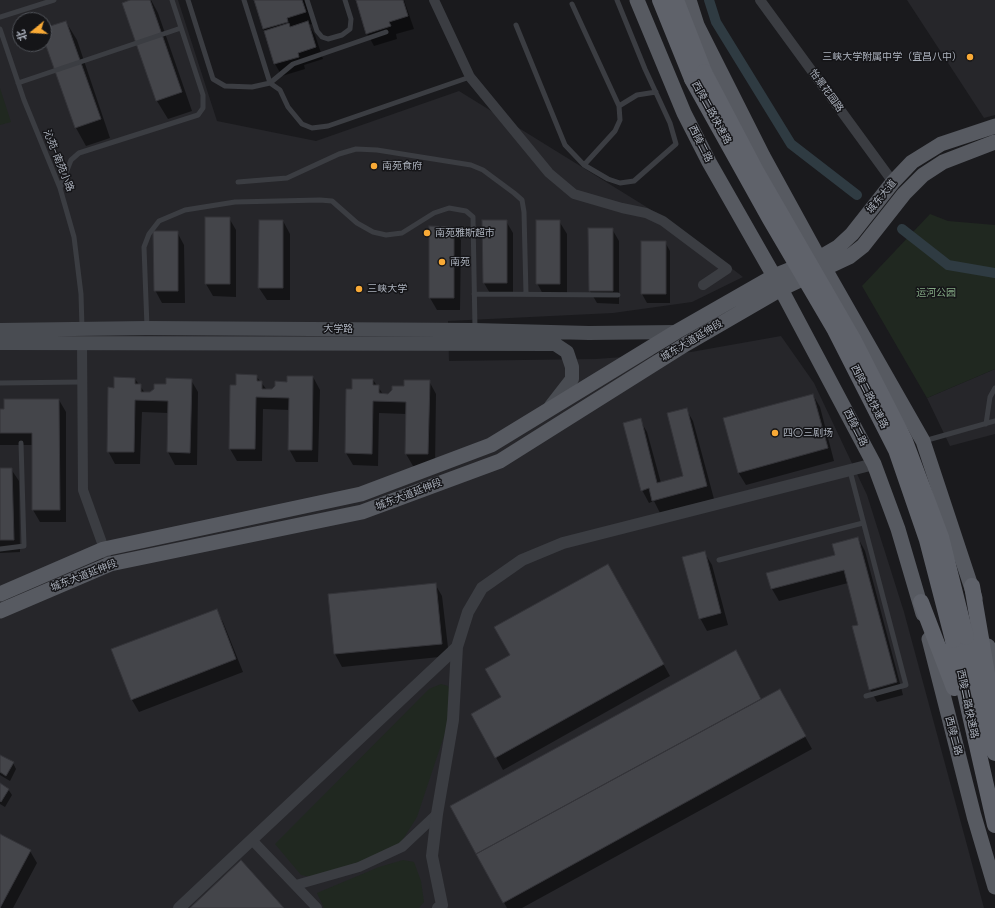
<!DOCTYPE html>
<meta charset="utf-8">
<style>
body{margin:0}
#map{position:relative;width:995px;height:908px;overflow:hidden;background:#1a1a1d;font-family:Poppins,"Noto Sans SC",sans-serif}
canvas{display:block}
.north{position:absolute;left:12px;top:12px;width:40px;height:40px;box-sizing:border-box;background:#151518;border:1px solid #51545a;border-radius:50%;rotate:252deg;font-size:11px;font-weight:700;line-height:16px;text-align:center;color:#acb2bd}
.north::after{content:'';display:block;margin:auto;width:14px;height:18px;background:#f9aa36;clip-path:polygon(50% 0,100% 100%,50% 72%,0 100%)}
</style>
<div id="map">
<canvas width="995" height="908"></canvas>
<div class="north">北</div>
</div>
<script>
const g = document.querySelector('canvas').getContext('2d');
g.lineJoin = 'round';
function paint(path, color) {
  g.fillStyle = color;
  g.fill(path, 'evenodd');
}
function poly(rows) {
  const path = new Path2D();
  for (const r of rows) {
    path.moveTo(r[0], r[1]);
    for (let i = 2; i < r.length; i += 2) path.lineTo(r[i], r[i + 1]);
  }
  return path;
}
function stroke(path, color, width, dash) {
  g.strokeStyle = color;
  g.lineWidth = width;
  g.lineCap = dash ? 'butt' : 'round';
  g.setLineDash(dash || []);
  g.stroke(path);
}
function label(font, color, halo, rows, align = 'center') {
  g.font = font + ' Poppins,"Noto Sans SC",sans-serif';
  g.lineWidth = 3;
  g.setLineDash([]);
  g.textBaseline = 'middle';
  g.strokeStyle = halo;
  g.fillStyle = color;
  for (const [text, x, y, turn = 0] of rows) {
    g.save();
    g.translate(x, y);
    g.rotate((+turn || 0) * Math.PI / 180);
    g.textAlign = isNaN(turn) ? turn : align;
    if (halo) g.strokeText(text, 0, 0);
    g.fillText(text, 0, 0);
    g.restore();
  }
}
const built = poly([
 [0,0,178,0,217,121,316,141,459,91,674,224,743,277,692,302,613,313,448,321,449,361,596,359,691,352,781,336,814,383,867,495,904,612,984,908,0,908],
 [20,20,44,20,44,44,20,44],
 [907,0,995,0,995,115,984,118],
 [995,369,995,434,950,446,927,398]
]);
const green = poly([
 [0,88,11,122,0,125],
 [930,214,948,221,995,225,995,369,927,398,862,286],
 [441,684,448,686,451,693,449,721,417,817,400,844,362,861,311,877,301,875,275,844,429,689],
 [403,860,414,862,421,881,424,902,419,908,324,908,317,893,379,867]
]);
const shadow = poly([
 [133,0,151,0,158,13,192,111,168,119,157,101,123,3],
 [255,0,305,0,312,24,309,25,315,35,323,59,304,65,305,69,282,76,275,64],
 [357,0,404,0,414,29,396,34,397,39,374,46,367,33],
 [66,22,77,40,110,138,86,146,76,128,44,37,44,29],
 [206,218,229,218,236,230,236,297,213,296,206,284],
 [283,221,290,234,290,300,267,300,259,288],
 [483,221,506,221,513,233,513,295,491,295,484,283],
 [559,221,567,234,567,296,544,296,537,283],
 [453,228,461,240,460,310,437,310,430,298],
 [589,229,612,229,619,241,619,304,597,303,590,291],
 [177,232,184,245,185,303,162,303,155,290],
 [642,242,665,242,670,251,670,303,647,303,642,294],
 [256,376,267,390,272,390,288,383,313,377,320,390,318,462,296,462,289,449,290,410,263,409,262,461,237,461,230,449,237,386],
 [135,379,145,393,151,393,191,380,198,392,197,465,175,465,168,452,168,413,142,412,140,464,115,464,108,451,115,389],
 [373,380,383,394,389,395,405,387,429,381,436,394,435,467,413,466,406,454,406,414,379,413,378,466,353,465,346,453,353,390],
 [813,395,820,407,834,461,746,485,738,472],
 [59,400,66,412,66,522,40,522,33,510,33,445,0,445,0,410],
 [686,409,693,421,714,499,660,513,654,501,649,503,642,490,640,420,647,432,661,483,685,477],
 [0,469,11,469,19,481,20,552,0,553],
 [858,538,865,551,903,695,877,702,870,689,859,625,848,583,779,601,772,589,768,574,836,556],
 [704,552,712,565,728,625,707,631,700,618],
 [615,577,670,676,503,770,472,714,502,697,511,656],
 [435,584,442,596,449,656,342,667,335,654,329,594],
 [216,610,223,622,243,672,139,712,132,700],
 [743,664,762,700,779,690,812,749,522,908,507,908,451,807],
 [0,756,13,763,16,769,10,781,0,775],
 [0,785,8,789,12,795,5,807,0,804],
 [0,835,30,851,37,863,13,908,0,908]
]);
const canal = poly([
 [709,0,716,22,791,144,857,195],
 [902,229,948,265,995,273]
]);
const building = poly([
 [130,0,150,0,182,92,156,101,122,3,130,0],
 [254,0,302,0,306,12,287,18,288,22,263,29,254,0],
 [356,0,403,0,408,16,389,22,391,26,366,34,356,0],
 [66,21,101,119,75,128,44,40,44,28,66,21],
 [308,21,316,47,298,53,299,57,274,64,264,31,289,23,290,27,308,21],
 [205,217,230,217,230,284,205,284,205,217],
 [259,220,283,220,283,288,258,288,259,220],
 [482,220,507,220,507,283,483,283,482,220],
 [536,220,560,220,560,284,536,284,536,220],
 [429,226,454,227,454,298,429,298,429,226],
 [588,228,613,228,613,291,589,291,588,228],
 [153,231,178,231,178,291,154,291,153,231],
 [641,241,666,241,666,294,641,294,641,241],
 [236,374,257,375,257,381,262,381,262,389,272,389,275,386,275,381,287,382,287,376,313,376,312,450,288,450,289,398,256,397,255,449,229,449,230,385,236,385,236,374],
 [114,377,135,378,135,384,141,384,141,392,150,392,154,389,154,384,166,384,166,378,192,379,190,453,167,452,168,401,135,400,134,452,107,452,108,387,114,388,114,377],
 [352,379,373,379,373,385,379,385,379,393,388,394,392,390,392,386,404,386,404,380,430,380,428,454,405,454,406,402,373,401,372,454,345,453,346,389,352,389,352,379],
 [813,394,828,448,738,473,723,418,813,394],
 [4,399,59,399,60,510,32,510,32,433,0,433,0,409,4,409,4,399],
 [687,408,707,486,652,501,649,488,641,491,623,423,641,418,657,483,683,476,667,413,687,408],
 [0,468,12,468,14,540,0,540,0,468],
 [858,537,897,682,869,690,852,626,858,625,844,570,771,589,766,573,835,555,832,544,858,537],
 [705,551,721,613,699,619,682,557,705,551],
 [608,564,664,664,495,758,471,714,501,697,485,669,510,655,494,627,608,564],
 [436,583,442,644,334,654,328,594,436,583],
 [217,609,236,659,131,700,111,649,217,609],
 [736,650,761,699,476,854,450,806,736,650],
 [780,689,806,736,503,903,476,854,780,689],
 [0,755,14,762,6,776,0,772,0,755],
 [0,783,9,789,1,802,0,801,0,783],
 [0,834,31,850,0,908,0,834],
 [241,860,284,908,190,908,241,860]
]);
const service = poly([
 [188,0,213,79,225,86,252,87,270,83,293,64,386,32],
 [244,0,270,83,280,90,288,107,302,124,312,128,328,126,470,77],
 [307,0,317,31,322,37,328,39,342,35,350,29,351,19,345,0],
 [572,4,619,106,620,120,615,131,584,165],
 [0,17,54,0],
 [516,25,565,145,584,165,608,179,620,183,634,181,676,144,670,123,645,69,617,0],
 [0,29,24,100,60,188,74,237,81,294,82,328],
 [18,83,181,28],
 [619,106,637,95,656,92],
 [238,182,287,178,339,154,356,149,377,150,471,165,483,170,514,193,522,200,524,212,526,294],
 [60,188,71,160,79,153,198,115,203,108,203,95,172,0],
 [474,294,618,295],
 [147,327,144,247,149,234,159,221,185,210,235,202,320,200,332,201,357,223,373,232,386,235,402,233,434,213,449,208,466,211,473,217,475,329],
 [0,383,81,382],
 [986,424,990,397,995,388],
 [924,441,995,421],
 [850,471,906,685,866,696],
 [0,549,24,546,21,443],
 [719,560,863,523]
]);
const minor = poly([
 [434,0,470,77,549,173,574,194,622,208,646,213,663,221,727,269,703,285],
 [760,0,893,182],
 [82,342,83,490,106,554],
 [252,840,317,908],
 [296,885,359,867,402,847,437,814]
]);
const tertiary = poly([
 [179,908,457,647],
 [438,908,442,905,432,856,437,814,453,720,457,647,468,612,482,588,522,560,563,543,874,464]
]);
const secondary = poly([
 [0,330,147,328,475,330,589,333,676,332],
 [0,343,555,344,567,352,572,367,572,379,551,406]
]);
const primary = poly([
 [637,0,684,113,709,162,774,276,874,464,898,529,923,614],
 [689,0,697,25,763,156,825,269,923,441,975,598],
 [0,594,104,549,361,494,491,445,676,332,774,276,819,258,838,247,852,234,893,182,912,162,941,144,995,126],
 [0,611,110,564,362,512,500,461,686,344,781,289,849,257,863,246,904,194,923,175,943,162,995,142],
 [929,639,974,816,995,887],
 [988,646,995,670]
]);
const trunk = poly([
 [660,0,692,79],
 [676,0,704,72],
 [972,586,995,720],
 [921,602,954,688],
 [966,637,995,753],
 [953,640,995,825]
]);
const trunkBridge = poly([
 [704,72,756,171,853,339,905,441,941,537,966,637],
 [692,79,770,219,835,330,896,450,927,540,953,640]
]);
const markers = [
 [970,57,4,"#f9aa36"],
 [374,166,4,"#f9aa36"],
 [427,233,4,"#f9aa36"],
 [442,262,4,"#f9aa36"],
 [359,289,4,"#f9aa36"],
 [775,433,4,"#f9aa36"]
];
const poiNames = [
 ["三峡大学附属中学（宜昌八中）",962,57,"right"],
 ["南苑食府",382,166],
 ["南苑雅斯超市",435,233],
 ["南苑",450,262],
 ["三峡大学",367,289],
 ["四〇三剧场",783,433]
];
const streetNames = [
 ["怡景花园路",826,91,54],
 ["西陵二路快速路",711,113,61],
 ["西陵二路",700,144,63],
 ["沁苑-南苑小路",58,161,68],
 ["城东大道",882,197,-51],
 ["大学路",338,329],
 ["城东大道延伸段",692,341,-31],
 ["西陵二路快速路",869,397,63],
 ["西陵二路",855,428,63],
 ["城东大道延伸段",409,495,-21],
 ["城东大道延伸段",84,576,-21],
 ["西陵二路快速路",967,704,78],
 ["西陵二路",953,736,75]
];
const parkNames = [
 ["运河公园",936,293]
];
paint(built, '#26262a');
paint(green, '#202820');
paint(shadow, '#0007');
stroke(canal, '#2f3b42', 10);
paint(building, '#44454a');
stroke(building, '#343439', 1);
stroke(service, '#3b3d42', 5);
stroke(minor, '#3b3d42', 10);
stroke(tertiary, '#3b3d42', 12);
stroke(secondary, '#494c52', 14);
stroke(primary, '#575a61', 15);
stroke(trunk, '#5f626a', 16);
stroke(trunkBridge, '#5f626a', 16);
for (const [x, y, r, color] of markers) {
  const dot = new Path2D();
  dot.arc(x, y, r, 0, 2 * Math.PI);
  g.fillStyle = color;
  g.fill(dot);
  stroke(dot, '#151518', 1.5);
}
label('10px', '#acb2bd', '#151518', poiNames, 'left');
label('10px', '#acb2bd', '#151518', streetNames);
label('10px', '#83a883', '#151518', parkNames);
</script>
